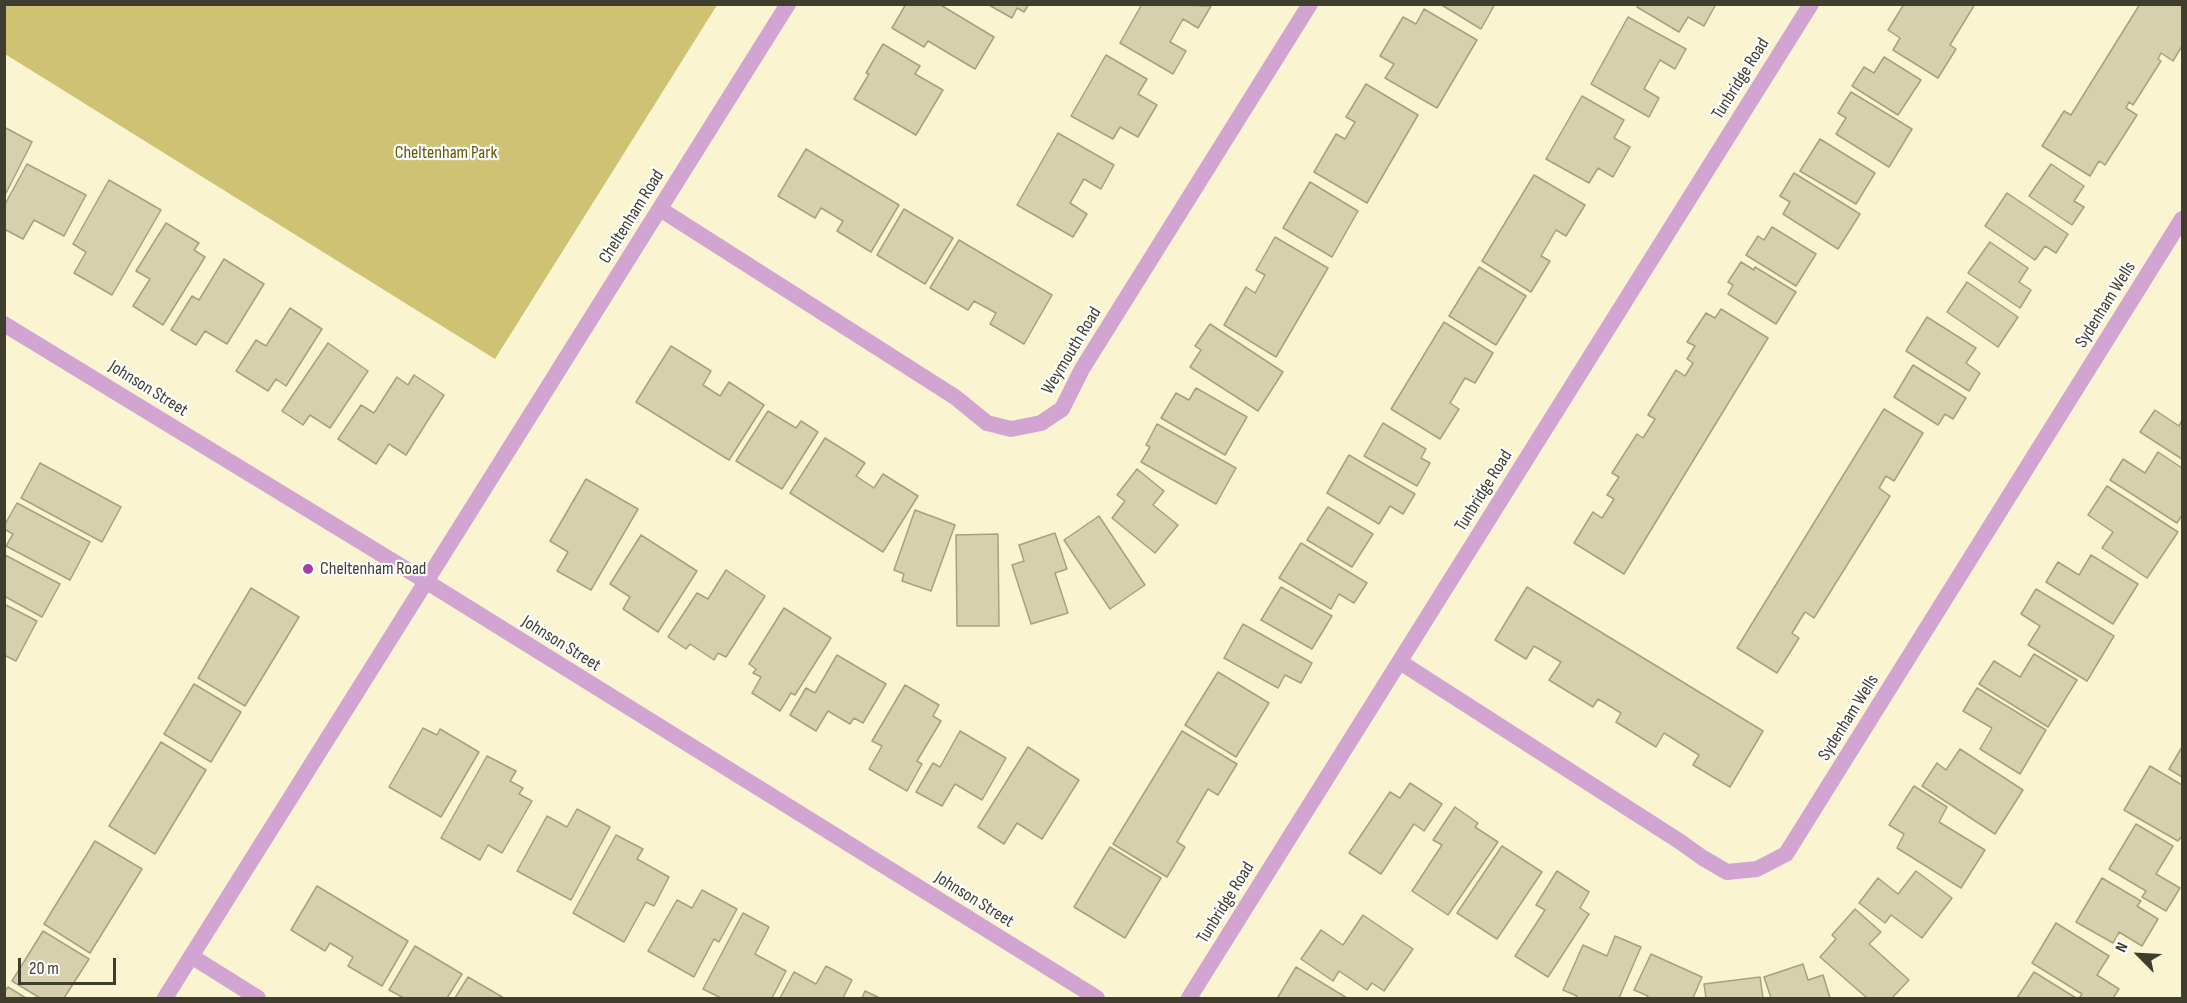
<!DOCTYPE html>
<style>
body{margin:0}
#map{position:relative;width:2187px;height:1003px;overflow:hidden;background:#faf4d0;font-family:"Sofia Sans Condensed",sans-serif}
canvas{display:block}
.frame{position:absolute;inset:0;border:6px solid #3f3d2e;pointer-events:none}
.north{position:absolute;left:2109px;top:925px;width:60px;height:60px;-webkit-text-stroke:4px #fff;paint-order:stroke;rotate:294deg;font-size:16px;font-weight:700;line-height:24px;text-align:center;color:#3f3d2e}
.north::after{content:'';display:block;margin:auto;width:21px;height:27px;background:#3f3d2e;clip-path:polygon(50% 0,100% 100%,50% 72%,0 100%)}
.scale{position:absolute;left:18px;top:958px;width:98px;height:27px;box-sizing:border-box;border:3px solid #3f3d2e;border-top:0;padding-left:8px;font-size:18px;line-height:21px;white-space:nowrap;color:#3f3d2e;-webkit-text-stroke:4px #fff;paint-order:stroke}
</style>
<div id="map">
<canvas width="2187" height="1003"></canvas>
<div class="frame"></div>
<div class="north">N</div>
<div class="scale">20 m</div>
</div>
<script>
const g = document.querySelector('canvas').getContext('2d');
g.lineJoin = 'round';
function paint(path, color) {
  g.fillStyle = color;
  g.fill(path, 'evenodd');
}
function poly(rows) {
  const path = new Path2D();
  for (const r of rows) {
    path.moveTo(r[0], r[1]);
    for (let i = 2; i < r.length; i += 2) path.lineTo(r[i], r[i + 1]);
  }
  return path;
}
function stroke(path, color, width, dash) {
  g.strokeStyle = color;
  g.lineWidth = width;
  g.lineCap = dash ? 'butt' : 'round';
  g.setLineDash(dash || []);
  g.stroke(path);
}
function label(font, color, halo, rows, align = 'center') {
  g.font = font + ' "Sofia Sans Condensed",sans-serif';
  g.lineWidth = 4.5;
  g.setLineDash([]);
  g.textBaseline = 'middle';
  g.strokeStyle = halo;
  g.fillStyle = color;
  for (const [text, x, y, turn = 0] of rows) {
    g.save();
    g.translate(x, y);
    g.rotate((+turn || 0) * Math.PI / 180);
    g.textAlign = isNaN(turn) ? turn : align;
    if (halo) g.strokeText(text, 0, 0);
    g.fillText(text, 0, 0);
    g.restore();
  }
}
const green = poly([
 [4,5,5,4,717,5,495,359,5,54]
]);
const building = poly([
 [906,4,939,4,994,37,975,69,928,41,924,47,892,28,906,4],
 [987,4,1029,4,1024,12,1017,8,1012,18,987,4],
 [1142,4,1211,6,1198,28,1183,19,1170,42,1186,51,1173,74,1120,43,1142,4],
 [1440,4,1495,4,1481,29,1440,4],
 [1638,4,1716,4,1704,26,1688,17,1679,32,1637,7,1638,4],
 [1904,4,1975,4,1950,45,1956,49,1938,78,1893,50,1900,38,1888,30,1904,4],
 [2140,4,2182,4,2182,46,2173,61,2161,53,2158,59,2161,61,2133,105,2129,102,2126,108,2137,115,2105,165,2099,161,2090,176,2042,146,2064,111,2071,115,2140,4],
 [1424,9,1477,40,1437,108,1385,78,1394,64,1380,56,1403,17,1416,24,1424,9],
 [1628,17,1686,49,1675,69,1660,60,1644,89,1659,98,1649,117,1591,84,1628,17],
 [883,44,920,66,915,74,943,90,916,135,854,99,869,74,866,73,883,44],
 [1106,55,1147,79,1138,94,1157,105,1138,137,1120,127,1113,139,1071,116,1106,55],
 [1884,57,1921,80,1898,115,1852,86,1864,67,1874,73,1884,57],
 [1366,84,1418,115,1367,203,1314,172,1336,134,1345,139,1355,122,1346,117,1366,84],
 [1851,92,1912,129,1889,167,1836,134,1846,118,1838,113,1851,92],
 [1582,96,1624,120,1614,138,1630,147,1613,177,1598,168,1589,183,1546,159,1582,96],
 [4,127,32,142,4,197,4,127],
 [1058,133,1114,165,1101,189,1084,179,1070,203,1087,214,1073,237,1017,205,1058,133],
 [1820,139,1875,173,1856,204,1800,171,1820,139],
 [806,149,899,205,871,252,837,231,843,221,821,208,815,218,778,196,806,149],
 [27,164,86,195,64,236,34,220,23,239,4,229,4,206,27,164],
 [2051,164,2084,186,2074,201,2084,207,2072,225,2029,196,2051,164],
 [1794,173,1860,214,1838,249,1783,214,1790,202,1780,196,1794,173],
 [1534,175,1585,205,1566,236,1556,230,1541,256,1550,261,1531,292,1482,261,1534,175],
 [109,180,161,210,112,295,74,273,86,252,73,244,109,180],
 [1310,182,1358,211,1332,257,1283,228,1310,182],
 [2007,193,2068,234,2056,253,2045,246,2035,260,1985,226,2007,193],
 [904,209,953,238,925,284,877,255,904,209],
 [166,223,199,243,194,250,205,257,163,325,133,306,150,279,136,271,166,223],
 [1772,227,1816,254,1796,286,1746,255,1758,236,1764,240,1772,227],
 [1275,237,1328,268,1276,357,1224,325,1246,287,1255,293,1265,275,1256,270,1275,237],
 [959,240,1052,295,1024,344,990,324,996,313,974,301,968,310,930,288,959,240],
 [1990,242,2028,268,2019,282,2031,290,2020,308,1968,273,1990,242],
 [224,259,264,284,227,344,205,331,196,345,171,330,192,296,199,300,224,259],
 [1741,262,1754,270,1755,267,1796,292,1776,324,1728,294,1733,285,1728,282,1741,262],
 [1479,267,1526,296,1496,345,1449,316,1479,267],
 [1967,282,2018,317,1998,347,1947,312,1967,282],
 [290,308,322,329,286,386,276,379,268,391,236,371,256,340,266,346,290,308],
 [1721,309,1768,338,1624,574,1574,543,1593,512,1602,518,1614,499,1607,495,1619,477,1612,473,1637,434,1643,438,1655,419,1648,415,1676,370,1685,376,1693,363,1687,359,1695,346,1687,342,1706,313,1715,318,1721,309],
 [1927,317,1976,348,1966,363,1980,373,1969,391,1906,351,1927,317],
 [1444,322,1493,353,1475,383,1465,378,1450,403,1459,409,1440,439,1391,409,1444,322],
 [1210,324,1283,372,1258,411,1190,367,1201,350,1195,346,1210,324],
 [328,343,368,371,330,428,310,415,303,425,282,411,328,343],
 [671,346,711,371,703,385,720,396,729,382,764,405,729,460,636,402,671,346],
 [1913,365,1966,398,1953,419,1945,414,1938,425,1894,397,1913,365],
 [414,375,444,395,406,455,389,444,376,464,338,439,361,405,374,413,397,377,408,385,414,375],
 [1196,388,1247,417,1225,455,1161,418,1176,393,1189,400,1196,388],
 [1884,409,1923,433,1894,481,1886,476,1879,488,1890,496,1814,618,1805,612,1792,633,1799,638,1777,673,1737,648,1884,409],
 [2155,410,2179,426,2182,420,2182,459,2140,432,2155,410],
 [768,411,796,428,801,421,818,432,782,489,736,461,768,411],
 [1383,423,1426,449,1421,458,1430,463,1417,486,1364,456,1383,423],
 [1157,424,1236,468,1216,504,1141,462,1150,447,1146,445,1157,424],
 [825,438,865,463,856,476,874,488,883,474,918,496,883,552,790,493,825,438],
 [2158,452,2182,468,2182,515,2177,523,2110,480,2123,459,2145,473,2158,452],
 [1349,455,1415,494,1403,514,1390,506,1379,524,1327,493,1349,455],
 [40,463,121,507,102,542,21,498,40,463],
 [1137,469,1164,491,1153,505,1178,525,1155,553,1112,518,1125,501,1117,495,1137,469],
 [586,479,638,509,591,590,557,571,568,552,550,541,586,479],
 [2107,486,2178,532,2147,578,2102,548,2113,532,2088,515,2107,486],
 [17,503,90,542,70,580,6,546,13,534,4,529,4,526,17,503],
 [1328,507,1373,534,1352,567,1307,540,1328,507],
 [915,510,955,525,931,591,902,581,904,574,894,570,915,510],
 [1099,516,1145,585,1110,609,1064,540,1099,516],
 [1055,533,1067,569,1055,573,1068,613,1031,624,1012,565,1024,561,1019,545,1055,533],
 [998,534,999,626,957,626,956,535,998,534],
 [641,535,697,571,658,632,623,609,630,597,610,584,641,535],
 [1301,543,1367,583,1354,603,1339,594,1331,609,1279,578,1301,543],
 [5,555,60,584,42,617,4,596,5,555],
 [2091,555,2138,584,2113,624,2046,582,2058,562,2079,575,2091,555],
 [726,570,765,596,726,657,718,653,714,660,690,644,686,649,668,637,697,593,708,599,726,570],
 [1281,587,1332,616,1312,649,1261,620,1281,587],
 [1527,587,1763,731,1730,787,1693,765,1699,755,1664,733,1656,747,1616,722,1621,713,1598,699,1593,707,1549,680,1561,662,1534,646,1526,659,1495,640,1527,587],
 [251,588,299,617,245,706,198,678,251,588],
 [2036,589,2114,636,2087,681,2028,645,2040,626,2021,614,2036,589],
 [4,604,37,621,16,661,4,655,4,604],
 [784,608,831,638,795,695,791,693,780,711,752,693,761,677,753,673,756,669,749,664,784,608],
 [1243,624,1312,663,1301,683,1285,675,1278,688,1224,658,1243,624],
 [2034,654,2077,680,2048,727,1979,684,1994,661,2020,677,2034,654],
 [837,655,886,684,863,723,854,718,850,724,828,711,816,731,790,715,806,688,815,693,837,655],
 [1218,672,1269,703,1236,757,1185,725,1218,672],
 [194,684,241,712,211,762,164,734,194,684],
 [905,685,939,705,933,716,941,721,917,761,922,764,907,791,869,769,882,746,872,741,905,685],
 [1977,688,2046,730,2020,774,1980,749,1992,728,1963,711,1977,688],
 [423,728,437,735,440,729,479,752,441,817,389,787,423,728],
 [960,731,1006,758,982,800,955,784,942,806,916,792,933,763,940,767,960,731],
 [1182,731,1237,764,1218,795,1208,789,1177,842,1185,847,1167,877,1113,844,1182,731],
 [161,742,206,770,155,854,109,826,161,742],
 [1028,747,1079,780,1042,839,1017,823,1004,844,978,827,1028,747],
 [2182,747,2182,777,2169,769,2182,747],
 [1960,749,2023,790,1995,834,1922,786,1937,763,1946,770,1960,749],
 [487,756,516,771,510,781,523,788,519,794,532,801,502,853,488,845,480,860,441,838,487,756],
 [2150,766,2182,785,2182,836,2178,841,2124,810,2150,766],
 [1410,783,1442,804,1424,831,1414,824,1381,874,1349,853,1390,792,1400,798,1410,783],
 [1914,786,1947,807,1939,822,1985,850,1961,888,1897,848,1904,834,1889,825,1914,786],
 [1455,807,1478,823,1475,827,1498,842,1448,915,1412,891,1442,845,1433,840,1455,807],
 [577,809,610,827,571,900,517,871,547,816,567,827,577,809],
 [2136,824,2173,846,2156,874,2180,888,2166,911,2142,897,2146,891,2109,869,2136,824],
 [616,835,643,849,637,859,669,877,654,906,646,902,624,942,573,913,616,835],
 [95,841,142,869,90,953,44,924,95,841],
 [1502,846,1542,872,1497,939,1457,913,1502,846],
 [1110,847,1161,878,1125,938,1074,907,1110,847],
 [1557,871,1589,892,1580,908,1589,914,1548,977,1515,956,1545,910,1536,905,1557,871],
 [1916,871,1952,898,1922,938,1891,915,1885,923,1859,903,1878,878,1898,894,1916,871],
 [2102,878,2141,901,2137,906,2158,919,2142,946,2119,932,2113,943,2076,922,2102,878],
 [317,886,408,941,382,986,348,966,353,957,330,943,325,951,291,930,317,886],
 [702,890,737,909,719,942,714,939,694,977,648,951,677,900,692,908,702,890],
 [1855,909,1881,932,1869,944,1909,980,1892,998,1867,998,1820,957,1836,939,1832,935,1855,909],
 [743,913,769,927,755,954,786,971,772,998,721,998,703,989,743,913],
 [1363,915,1413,949,1384,991,1372,983,1367,990,1339,971,1333,981,1301,959,1321,930,1343,945,1363,915],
 [2056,923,2109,956,2097,975,2119,989,2113,998,2082,998,2080,997,2082,994,2032,963,2056,923],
 [43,931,89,959,64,998,40,998,12,981,43,931],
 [1615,936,1641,947,1619,998,1576,998,1577,996,1563,990,1583,945,1607,956,1615,936],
 [415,946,462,974,447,998,404,998,389,990,415,946],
 [1651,954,1702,977,1693,998,1647,998,1648,996,1634,990,1651,954],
 [1803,964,1808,980,1823,975,1830,998,1771,998,1764,977,1803,964],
 [826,966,852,980,843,998,780,998,794,972,816,984,826,966],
 [1296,967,1347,998,1280,998,1278,997,1296,967],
 [2034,972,2076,998,2017,998,2034,972],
 [468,977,504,998,455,998,468,977],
 [1760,977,1763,998,1706,998,1704,984,1760,977],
 [8,987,26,998,4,998,4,993,8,987],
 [865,991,880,998,862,998,865,991]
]);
const minor = poly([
 [660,209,955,397,987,423,1011,429,1041,423,1062,409,1082,369,1310,4],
 [1400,662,1679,841,1703,858,1727,872,1757,869,1786,854,2182,219],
 [191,956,258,998],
 [165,998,788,4],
 [1189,998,1811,4]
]);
const tertiary = poly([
 [4,324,427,582,1097,998]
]);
const markers = [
 [308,569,6,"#a341a8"]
];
const streetNames = [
 ["Tunbridge Road",1741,79,-58],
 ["Cheltenham Road",632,217,-58],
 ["Sydenham Wells",2106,305,-58],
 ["Weymouth Road",1072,351,-59],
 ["Johnson Street",148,389,32],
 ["Tunbridge Road",1484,491,-58],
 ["Johnson Street",561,644,32],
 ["Sydenham Wells",1849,718,-58],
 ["Johnson Street",974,900,32],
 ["Tunbridge Road",1226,903,-58]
];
const parkNames = [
 ["Cheltenham Park",446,153]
];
const poiNames = [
 ["Cheltenham Road",320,569]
];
paint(green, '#cfc272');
paint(building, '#d6d0ad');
stroke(building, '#a6a17f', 1.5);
stroke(minor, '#d1a4d2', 16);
stroke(tertiary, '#d1a4d2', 16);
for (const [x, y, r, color] of markers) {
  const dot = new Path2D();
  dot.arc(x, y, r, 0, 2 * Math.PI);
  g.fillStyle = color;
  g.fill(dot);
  stroke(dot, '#fff', 2);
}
label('18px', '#3f3d2e', '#fff', streetNames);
label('18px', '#635707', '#fff', parkNames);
label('18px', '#3f3d2e', '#fff', poiNames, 'left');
</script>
